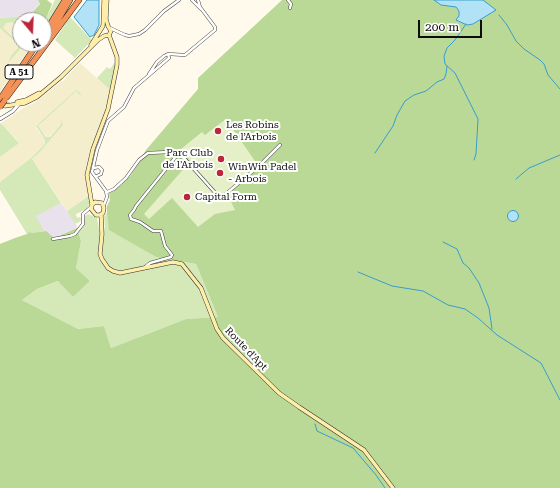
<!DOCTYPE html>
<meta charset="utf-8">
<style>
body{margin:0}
#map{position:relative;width:560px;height:488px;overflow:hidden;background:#fffaec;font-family:"Roboto Serif",serif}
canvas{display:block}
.north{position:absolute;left:12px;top:12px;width:40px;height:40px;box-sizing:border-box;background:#fff;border:1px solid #9e9e9e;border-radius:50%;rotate:161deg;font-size:11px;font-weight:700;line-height:16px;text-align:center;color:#0d0d0d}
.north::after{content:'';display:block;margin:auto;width:14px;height:18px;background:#bb2639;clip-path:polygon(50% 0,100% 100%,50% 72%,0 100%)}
.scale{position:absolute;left:418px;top:20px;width:64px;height:18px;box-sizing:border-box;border:2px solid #0d0d0d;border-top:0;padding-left:5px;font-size:12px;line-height:14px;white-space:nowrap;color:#0d0d0d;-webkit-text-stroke:3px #fff;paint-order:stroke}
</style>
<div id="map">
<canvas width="560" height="488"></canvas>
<div class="north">N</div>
<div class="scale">200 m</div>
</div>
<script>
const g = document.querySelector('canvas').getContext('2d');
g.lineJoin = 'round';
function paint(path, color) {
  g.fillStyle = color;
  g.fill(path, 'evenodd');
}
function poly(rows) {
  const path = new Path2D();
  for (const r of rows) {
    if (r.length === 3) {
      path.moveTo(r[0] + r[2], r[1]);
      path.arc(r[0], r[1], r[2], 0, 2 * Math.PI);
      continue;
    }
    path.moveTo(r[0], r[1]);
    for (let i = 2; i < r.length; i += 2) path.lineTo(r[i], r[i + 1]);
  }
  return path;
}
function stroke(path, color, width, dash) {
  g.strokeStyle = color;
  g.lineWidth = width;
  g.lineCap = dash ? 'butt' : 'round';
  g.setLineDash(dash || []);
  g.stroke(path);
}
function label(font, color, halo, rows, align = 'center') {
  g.font = font + ' "Roboto Serif",serif';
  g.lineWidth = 4;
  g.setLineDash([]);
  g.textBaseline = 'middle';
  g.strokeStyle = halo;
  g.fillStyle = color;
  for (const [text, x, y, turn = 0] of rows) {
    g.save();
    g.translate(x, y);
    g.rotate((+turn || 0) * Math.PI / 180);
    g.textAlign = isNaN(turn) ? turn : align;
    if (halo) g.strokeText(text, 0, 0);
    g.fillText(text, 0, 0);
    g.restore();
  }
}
const industrial = poly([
 [0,0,38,0,40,3,32,13,26,16,0,18],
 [61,203,76,223,77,228,53,238,44,231,35,216]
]);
const farmland = poly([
 [0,20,12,22,20,29,20,44,33,44,0,92],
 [80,63,110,90,107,109,90,155,87,170,86,180,89,196,67,211,32,159,39,153,63,125,62,121,61,124,49,137,48,138,38,127,43,121,37,124,36,128,45,140,45,142,43,146,31,158,0,182,0,157,19,142,1,123,25,107,34,103,62,81,64,81,67,76]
]);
const green = poly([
 [55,0,62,0,44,29,44,20,46,19],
 [26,16,28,20,20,20,20,29,12,22,6,23,3,28,20,44,20,49,8,63,11,56,18,48,19,45,0,28,0,18],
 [70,17,92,40,75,58,55,40],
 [116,61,110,90,97,78,107,67,110,69],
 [76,90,80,93,81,96,76,91,38,126,46,137,50,137,61,124,61,119,63,125,39,153,32,159,61,203,36,216,44,231,31,233,27,234,0,190,0,182,31,158,43,146,45,143,45,140,36,126],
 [1,123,19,143,0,157,0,124],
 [89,196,90,202,87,209,76,214,77,218,80,217,81,220,78,223,75,223,67,211],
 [107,213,110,230,156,257,196,264,218,317,186,319,111,348,104,326,78,329,22,300,37,289,59,281,73,297,90,281,76,268,81,241,77,228,84,221,85,216,88,214,97,218,99,229,105,228,104,216]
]);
const forest = poly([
 [38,0,47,0,52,4,46,19,44,20,28,20,26,16,32,13,40,4],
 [282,0,560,0,560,488,0,488,0,244,15,238,27,234,30,232,31,233,46,231,54,238,77,228,81,241,76,268,90,281,73,297,58,281,37,289,22,300,78,329,104,326,111,348,186,319,218,317,196,264,156,257,109,230,107,213,107,206,110,200,109,193,121,185,131,175,146,150,198,89,198,78]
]);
const pitch = poly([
 [226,119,257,164,225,197,228,195,235,210,215,214,198,227,172,198,149,219,144,214,187,165,189,167,193,164,181,149,202,132,205,135]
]);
const water = poly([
 [87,0,99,0,99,25,94,35,90,37,74,17,87,0],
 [434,0,483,0,496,10,473,24,467,25,456,20,459,16,459,11,456,7,441,5,434,0],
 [513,216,5.5]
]);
const stream = poly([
 [499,15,507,25,516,41,524,49,540,60,544,64,548,75,560,89],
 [466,24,455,40,447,48,444,56,445,64,455,73,478,119,476,154,474,160],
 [375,153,393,126,397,115,405,101,414,95,426,91,437,82,444,79,446,74,447,66],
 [516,179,529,168,560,155],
 [443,242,457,249,463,263,469,268,479,283,489,308,492,329],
 [358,272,392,286,423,291,448,305,465,309,478,318,497,335,541,363,560,400],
 [315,424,317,431,353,448,376,475,385,488]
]);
const secondaryTunnel = poly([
 [1,104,10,103]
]);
const minor = poly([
 [192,0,201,9],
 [288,0,291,4,290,8],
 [110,28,125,35,129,36,139,34,145,30,164,11,179,0],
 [149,74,157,62,164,56,168,54,185,55,215,30,215,27,200,7,198,0],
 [94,168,99,167,102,170,101,174,97,176],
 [107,192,114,189,126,178,139,160,148,153,169,152,184,158,219,197,221,198,259,166,280,145],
 [104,205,107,197,106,191,92,172,97,150,108,121,124,107,134,88,169,58,168,54],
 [53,239,70,236,75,234,83,224,83,214,91,207],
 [144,268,150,263,171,257,172,255,165,246,161,231,153,231,140,222,131,219,130,215,134,210,136,206,178,154]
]);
const tertiary = poly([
 [0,119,13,111,18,105]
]);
const secondary = poly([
 [91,45,103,26,104,0],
 [17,102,26,100,39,93],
 [5,106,25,103,37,97,61,77,98,40,104,36,109,35,111,31,108,26,106,19,107,0],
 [92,205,95,202,102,203,104,208,103,213,100,215,96,215,91,209,92,205,87,175,93,149,108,109,117,65,117,57,109,35],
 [101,214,102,234,100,254,102,259,108,268,113,271,120,273,173,262,182,264,201,288,217,329,223,338,279,393,299,407,364,450,393,488]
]);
const motorway = poly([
 [44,34,65,0],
 [48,37,70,0],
 [7,97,79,0],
 [0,99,37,44]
]);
const motorwayBridge = poly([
 [0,107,5,100]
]);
const markers = [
 [218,131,4,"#bb2639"],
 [221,159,4,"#bb2639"],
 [220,173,4,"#bb2639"],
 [187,197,4,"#bb2639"]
];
const shields = [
 [19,72,28]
];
const shieldNames = [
 ["A 51",19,72]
];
const poiNames = [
 ["Les Robins",226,125],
 ["de l’Arbois",226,137],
 ["Parc Club",213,153,"right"],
 ["de l'Arbois",213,165,"right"],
 ["WinWin Padel",228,167],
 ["- Arbois",228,179],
 ["Capital Form",195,197]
];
const streetNames = [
 ["Route d'Apt",246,349,46]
];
paint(industrial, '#e9e1eb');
paint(farmland, '#f4eecd');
paint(green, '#d5e8b7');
paint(forest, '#bad996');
paint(pitch, '#e5f0c8');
paint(water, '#b2e2f5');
stroke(water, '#399dcc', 1);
stroke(stream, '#399dcc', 1);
stroke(secondaryTunnel, '#dbd6cb', 3.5, [3.5, 2]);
stroke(minor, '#404040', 3.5);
stroke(tertiary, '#404040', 4);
stroke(secondary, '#2f2f2f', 4.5);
stroke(motorway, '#1e1e1e', 6);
stroke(minor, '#fff', 2.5);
stroke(tertiary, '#fff', 3);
stroke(secondary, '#feeea8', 3.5);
stroke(motorway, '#f39156', 5);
stroke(motorwayBridge, '#1e1e1e', 6, []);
stroke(motorwayBridge, '#f39156', 5);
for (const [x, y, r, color] of markers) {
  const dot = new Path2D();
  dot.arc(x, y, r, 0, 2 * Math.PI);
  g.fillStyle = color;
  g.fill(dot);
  stroke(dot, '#fff', 1.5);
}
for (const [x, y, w] of shields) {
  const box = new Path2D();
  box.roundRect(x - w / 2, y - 7, w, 14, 3);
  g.fillStyle = '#fff';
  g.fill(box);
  stroke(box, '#0d0d0d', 1);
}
label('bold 9px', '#0d0d0d', null, shieldNames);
label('10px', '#0d0d0d', '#fff', poiNames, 'left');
label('10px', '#0d0d0d', '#fff', streetNames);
</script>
